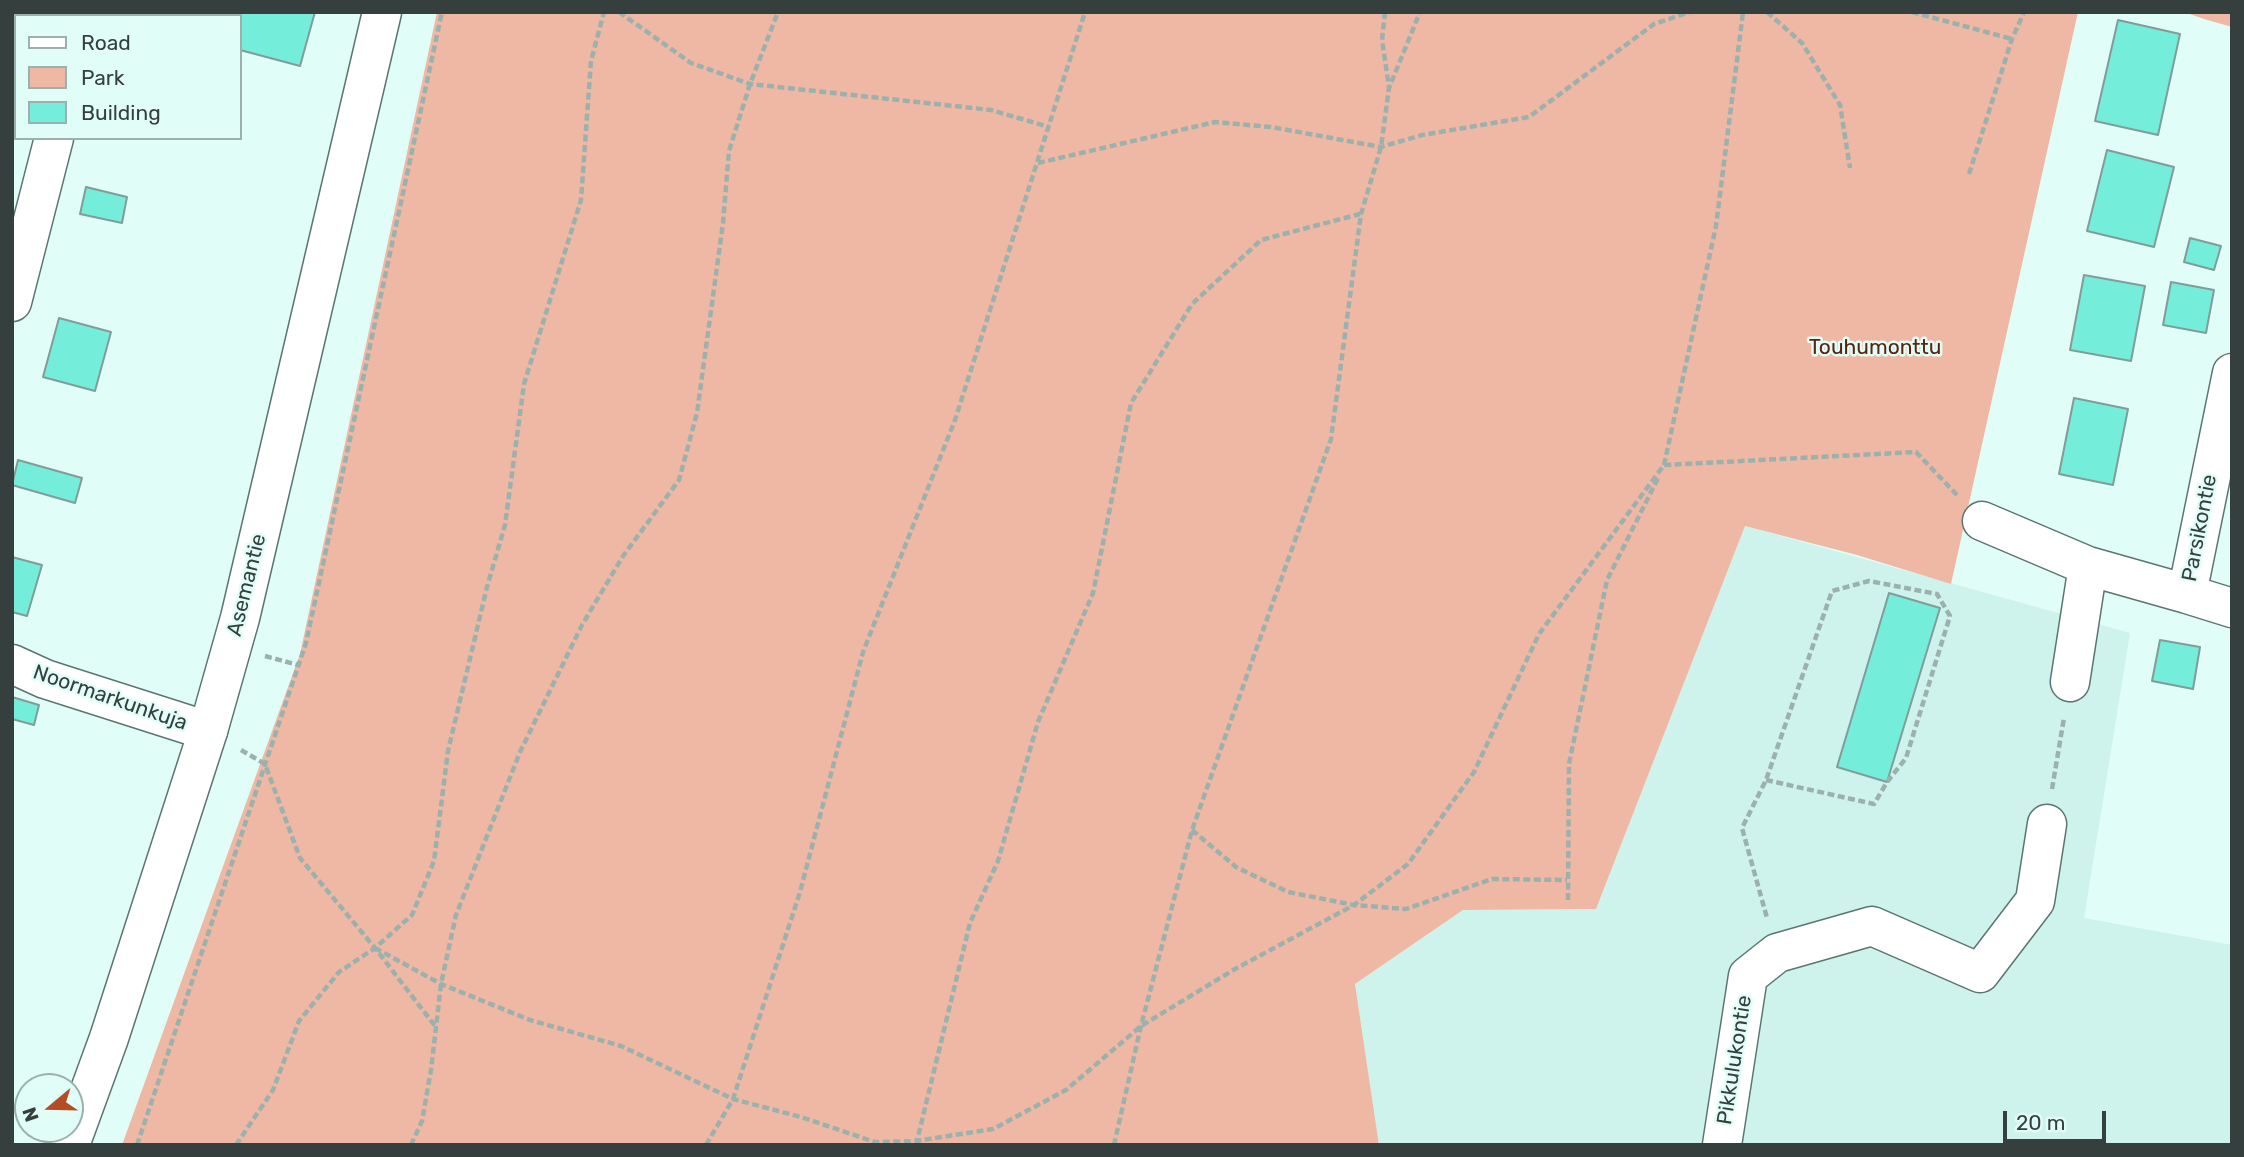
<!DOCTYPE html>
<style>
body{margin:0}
#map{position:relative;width:2244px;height:1157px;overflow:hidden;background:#e1fdf7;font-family:Rubik,sans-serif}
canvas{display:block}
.frame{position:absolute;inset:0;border:14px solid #35403e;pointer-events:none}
.legend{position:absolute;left:14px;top:14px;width:228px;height:126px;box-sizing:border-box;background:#e1fdf7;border:2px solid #9cb1ad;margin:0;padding:9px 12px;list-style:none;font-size:21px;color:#35403e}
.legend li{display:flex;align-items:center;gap:14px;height:35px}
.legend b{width:35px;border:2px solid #9cb1ad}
.north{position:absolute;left:14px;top:1073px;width:70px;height:70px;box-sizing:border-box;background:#e1fdf7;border:2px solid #9cb1ad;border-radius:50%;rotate:251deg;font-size:19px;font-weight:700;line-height:28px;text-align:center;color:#35403e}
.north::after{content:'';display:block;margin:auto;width:24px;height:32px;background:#b44d25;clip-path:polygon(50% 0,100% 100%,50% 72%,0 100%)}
.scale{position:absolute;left:2003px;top:1111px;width:103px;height:32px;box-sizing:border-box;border:4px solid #35403e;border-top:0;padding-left:9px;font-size:21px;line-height:24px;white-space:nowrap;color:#35403e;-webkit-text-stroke:5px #e1fdf7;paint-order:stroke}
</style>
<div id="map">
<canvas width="2244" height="1157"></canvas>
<div class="frame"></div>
<ul class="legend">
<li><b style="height:9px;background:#fff"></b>Road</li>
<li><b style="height:19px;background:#efb8a4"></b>Park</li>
<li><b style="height:19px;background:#74eedb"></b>Building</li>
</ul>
<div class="north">N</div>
<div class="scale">20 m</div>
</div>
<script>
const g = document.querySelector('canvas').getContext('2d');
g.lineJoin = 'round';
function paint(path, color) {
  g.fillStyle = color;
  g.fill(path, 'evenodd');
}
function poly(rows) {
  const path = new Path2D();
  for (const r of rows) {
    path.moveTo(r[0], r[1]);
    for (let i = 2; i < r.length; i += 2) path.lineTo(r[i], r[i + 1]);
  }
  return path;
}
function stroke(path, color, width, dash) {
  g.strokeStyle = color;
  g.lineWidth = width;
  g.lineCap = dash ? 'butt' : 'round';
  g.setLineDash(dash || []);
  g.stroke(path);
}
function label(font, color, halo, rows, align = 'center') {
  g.font = font + ' Rubik,sans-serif';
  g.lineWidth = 5;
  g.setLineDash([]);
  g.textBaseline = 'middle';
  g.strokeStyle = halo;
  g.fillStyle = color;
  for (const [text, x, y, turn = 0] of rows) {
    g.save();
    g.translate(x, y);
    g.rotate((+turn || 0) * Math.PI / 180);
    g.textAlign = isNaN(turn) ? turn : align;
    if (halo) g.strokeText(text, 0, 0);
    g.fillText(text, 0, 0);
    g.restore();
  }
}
const built = poly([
 [1745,526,2130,633,2084,918,2232,945,2232,1145,1379,1145,1355,984,1463,910,1596,909]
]);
const green = poly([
 [437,12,2078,12,1951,584,1857,555,1745,526,1596,909,1463,910,1355,984,1379,1145,122,1145,300,654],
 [2184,12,2232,12,2232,27,2204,19]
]);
const building = poly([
 [12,12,46,12,45,16,16,16,16,32,12,31,12,12],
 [162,12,230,12,240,15,240,12,315,12,300,66,240,50,240,16,161,16,162,12],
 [2118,20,2180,34,2158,135,2095,121,2118,20],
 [2107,150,2174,167,2154,247,2087,231,2107,150],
 [86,187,127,197,122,223,80,214,86,187],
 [2190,238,2221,246,2214,270,2184,262,2190,238],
 [2084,275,2145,286,2131,361,2070,350,2084,275],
 [2171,282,2214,290,2206,333,2163,325,2171,282],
 [59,318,111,332,95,391,43,377,59,318],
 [2074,398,2128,409,2113,485,2059,474,2074,398],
 [18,460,82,478,75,503,12,485,18,460],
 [12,557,42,565,27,616,12,612,12,557],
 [1889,593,1940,608,1887,782,1837,767,1889,593],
 [2160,640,2200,647,2193,689,2152,681,2160,640],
 [12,697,39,705,34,725,12,719,12,697]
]);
const path = poly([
 [619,12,691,63,750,84,991,110,1049,127],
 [1385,12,1382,40,1389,87],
 [1767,12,1802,43,1840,105,1850,168],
 [1912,12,2012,39],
 [1038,163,1215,122,1271,127,1381,147,1422,135,1529,117,1654,24,1690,12],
 [1969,174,2012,39,2024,12],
 [1664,465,1716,226,1743,12],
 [265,656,298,665],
 [241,750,265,764,300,858,375,948,435,1026],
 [1766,780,1874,804,1887,782,1906,758,1950,616,1937,594,1869,581,1832,591,1766,780,1742,828,1767,918],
 [2052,789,2064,718],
 [1192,830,1236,867,1288,892,1354,905,1406,909,1492,879,1567,880],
 [1568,900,1569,764,1607,580,1659,476],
 [375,948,441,984,530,1020,621,1046,733,1099,801,1117,875,1142,916,1141,993,1129,1066,1090,1141,1026,1235,969,1354,905,1408,864,1474,772,1539,634,1664,465,1916,452,1957,495],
 [137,1145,306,643,442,12],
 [236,1145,273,1090,299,1021,339,972,375,948,412,915,434,861,448,751,487,587,505,525,524,384,581,200,591,61,604,12],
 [411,1145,422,1121,431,1070,441,984,456,915,520,752,582,625,623,556,679,480,697,413,723,223,729,151,750,84,778,12],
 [706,1145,733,1099,800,892,863,652,955,420,1085,12],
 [916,1145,970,923,998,861,1038,722,1093,593,1131,403,1192,304,1261,240,1360,214],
 [1114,1145,1141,1026,1192,830,1331,439,1361,214,1381,147,1389,88,1420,12]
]);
const minor = poly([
 [84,16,85,12],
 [12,302,54,138],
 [1982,521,2088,566,2187,594,2232,373],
 [2187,594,2232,608],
 [12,664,45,679,208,731],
 [2070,682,2088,566],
 [1722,1145,1748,976,1777,953,1872,926,1980,973,2035,901,2047,824]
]);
const major = poly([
 [70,1145,109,1038,208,731,240,618,382,12]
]);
const parkNames = [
 ["Touhumonttu",1875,348]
];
const streetNames = [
 ["Parsikontie",2200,528,-79],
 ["Asemantie",247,585,-76],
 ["Noormarkunkuja",110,698,19],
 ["Pikkulukontie",1735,1060,-81]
];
paint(built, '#cdf3ec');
paint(green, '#efb8a4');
paint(building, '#74eedb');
stroke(building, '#829c97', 2);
stroke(minor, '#5c7570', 41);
stroke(major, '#5c7570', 41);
stroke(path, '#9cb1ad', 4.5, [7, 3.5]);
stroke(minor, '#fff', 38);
stroke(major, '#fff', 38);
label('21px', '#59230e', '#e1fdf7', parkNames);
label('21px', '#35403e', '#e1fdf7', streetNames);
</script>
